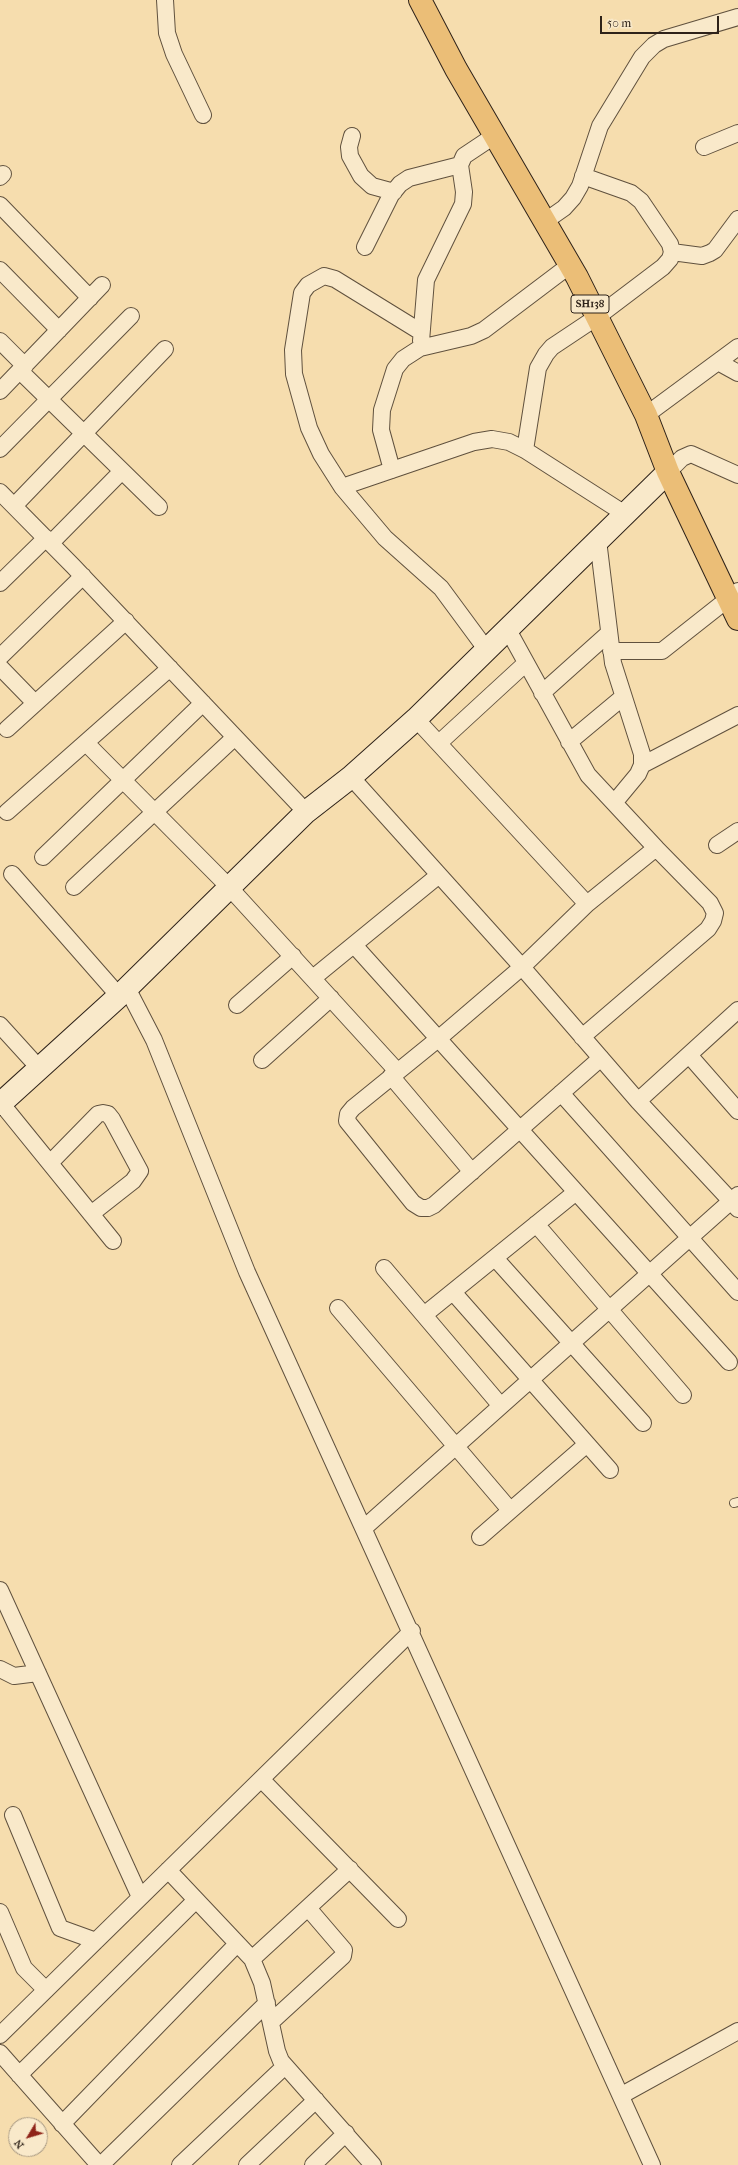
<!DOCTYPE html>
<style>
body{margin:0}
#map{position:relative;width:738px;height:2165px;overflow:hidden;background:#f6ddae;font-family:"IM FELL French Canon",serif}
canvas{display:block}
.north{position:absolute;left:8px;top:2117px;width:40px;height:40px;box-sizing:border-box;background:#f9e9ca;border:1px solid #a89983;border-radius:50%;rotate:232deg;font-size:11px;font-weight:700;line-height:16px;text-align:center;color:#2e2219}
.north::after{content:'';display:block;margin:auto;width:14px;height:18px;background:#8f2418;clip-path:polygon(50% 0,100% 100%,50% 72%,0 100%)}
.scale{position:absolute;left:600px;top:16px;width:119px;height:18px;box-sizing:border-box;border:2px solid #2e2219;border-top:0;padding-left:5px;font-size:12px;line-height:14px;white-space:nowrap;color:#2e2219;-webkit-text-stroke:3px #f9e9ca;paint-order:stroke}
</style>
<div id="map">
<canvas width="738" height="2165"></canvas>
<div class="north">N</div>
<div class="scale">50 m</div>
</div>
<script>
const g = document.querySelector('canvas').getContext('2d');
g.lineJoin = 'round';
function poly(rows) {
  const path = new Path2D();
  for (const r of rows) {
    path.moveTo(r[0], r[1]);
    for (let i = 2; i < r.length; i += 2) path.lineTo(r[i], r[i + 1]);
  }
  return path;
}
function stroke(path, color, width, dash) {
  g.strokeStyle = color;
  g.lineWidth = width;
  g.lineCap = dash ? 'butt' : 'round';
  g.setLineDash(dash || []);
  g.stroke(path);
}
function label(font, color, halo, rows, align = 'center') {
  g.font = font + ' "IM FELL French Canon",serif';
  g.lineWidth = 3;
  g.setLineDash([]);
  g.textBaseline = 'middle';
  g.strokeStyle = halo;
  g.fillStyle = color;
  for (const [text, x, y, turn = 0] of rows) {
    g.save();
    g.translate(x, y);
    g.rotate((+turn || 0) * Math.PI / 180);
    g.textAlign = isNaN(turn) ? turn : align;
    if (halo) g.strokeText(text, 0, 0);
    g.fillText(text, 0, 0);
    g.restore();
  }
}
const lane = poly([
 [734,1503,738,1502]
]);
const street = poly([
 [165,0,167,33,174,54,203,115],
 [352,136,349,147,350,156,361,176,372,186,394,192],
 [704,147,738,133],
 [0,177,3,174],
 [0,205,90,298],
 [544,222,564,208,573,198,580,186,600,126,642,57,654,45,664,39,738,17],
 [365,247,391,195,400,184,409,178,460,165],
 [672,252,702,256,710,253,715,250,738,219],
 [0,270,59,330],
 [421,332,335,279,324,276,308,285,302,293,293,350,294,374,309,428,321,454,342,487,385,538,441,588,486,649],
 [0,341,25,366],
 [421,341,426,280,463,204,464,192,460,165,464,156,494,136],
 [718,362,738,373],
 [20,371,159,507],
 [0,391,102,285],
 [646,415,738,347],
 [0,449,131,316],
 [525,450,538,368,546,354,552,347,597,317,663,267,670,259,672,252,670,244,641,201,631,193,583,176],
 [392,470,381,430,382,410,395,369,403,359,420,348,471,336,484,330,570,265],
 [668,472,682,458,691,454,738,475],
 [342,487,474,442,492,439,509,442,525,450,625,514],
 [0,492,73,566,306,812],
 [14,506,165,349],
 [598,540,613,663,642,754,642,765,638,774,614,803],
 [51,543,122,471],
 [0,583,46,538],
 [507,628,588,775,656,848,587,904,522,967,438,1039,353,1108,348,1114,347,1121,413,1203,421,1208,428,1208,434,1205,601,1058],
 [611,651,662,651,738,591],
 [0,657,83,576],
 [0,667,35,703],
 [542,693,609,633],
 [416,719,587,904],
 [7,729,126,621],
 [569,742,623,697],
 [86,743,229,887,397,1071],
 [439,743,526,663],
 [642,765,738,715],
 [351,777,522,967,638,1101,731,1201,738,1195],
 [7,812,170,668],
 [717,845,738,831],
 [43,857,203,703],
 [12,874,119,996],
 [74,887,235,737],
 [354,945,729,1362],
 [313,978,439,875],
 [127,988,154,1040,247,1272,652,2165],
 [237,1005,293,956],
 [0,1025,39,1068],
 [582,1037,708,929,713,921,715,913,710,903,656,848],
 [689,1055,738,1111],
 [262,1060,331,998],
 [391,1076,472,1172],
 [561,1093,738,1292],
 [638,1101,738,1010],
 [1,1103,113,1241],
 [50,1163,98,1114,103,1113,108,1114,112,1119,140,1171,133,1181,91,1214],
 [536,1224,683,1395],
 [495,1258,643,1423],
 [384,1268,501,1406],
 [453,1292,610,1470],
 [338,1308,510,1510],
 [424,1315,576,1192],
 [364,1528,731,1201,738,1209],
 [480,1537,587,1444],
 [0,1590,140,1897],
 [0,1669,14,1676,38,1673],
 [261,1779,398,1919],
 [13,1815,60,1928,96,1941],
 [168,1870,252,1959,262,1983,277,2051,281,2061,373,2165],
 [0,1912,24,1968,46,1990],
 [252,1959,350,1869],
 [271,2022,343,1956,344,1950,308,1908],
 [0,2035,412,1631],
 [0,2053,99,2165],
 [19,2075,196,1900],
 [622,2095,738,2031],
 [62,2124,237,1944],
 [101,2165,267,2003],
 [180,2165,285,2066],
 [247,2165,316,2100],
 [313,2165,346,2133]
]);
const secondary = poly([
 [0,1104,119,996,306,812,351,777,416,719,668,472]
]);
const primary = poly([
 [420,0,456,69,577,277,646,415,668,472,738,619]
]);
const shields = [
 [590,304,38]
];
const shieldNames = [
 ["SH138",590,304]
];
stroke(lane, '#60513e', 10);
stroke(street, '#60513e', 18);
stroke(secondary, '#2e2219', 24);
stroke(primary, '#2e2219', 24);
stroke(lane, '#f9e9ca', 8);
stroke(street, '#f9e9ca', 16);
stroke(secondary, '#f9e9ca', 22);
stroke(primary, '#ebbe77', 22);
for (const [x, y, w] of shields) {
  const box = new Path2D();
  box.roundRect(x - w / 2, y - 9, w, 18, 3);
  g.fillStyle = '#f9e9ca';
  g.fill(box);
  stroke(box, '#2e2219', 1);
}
label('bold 11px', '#2e2219', null, shieldNames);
</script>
